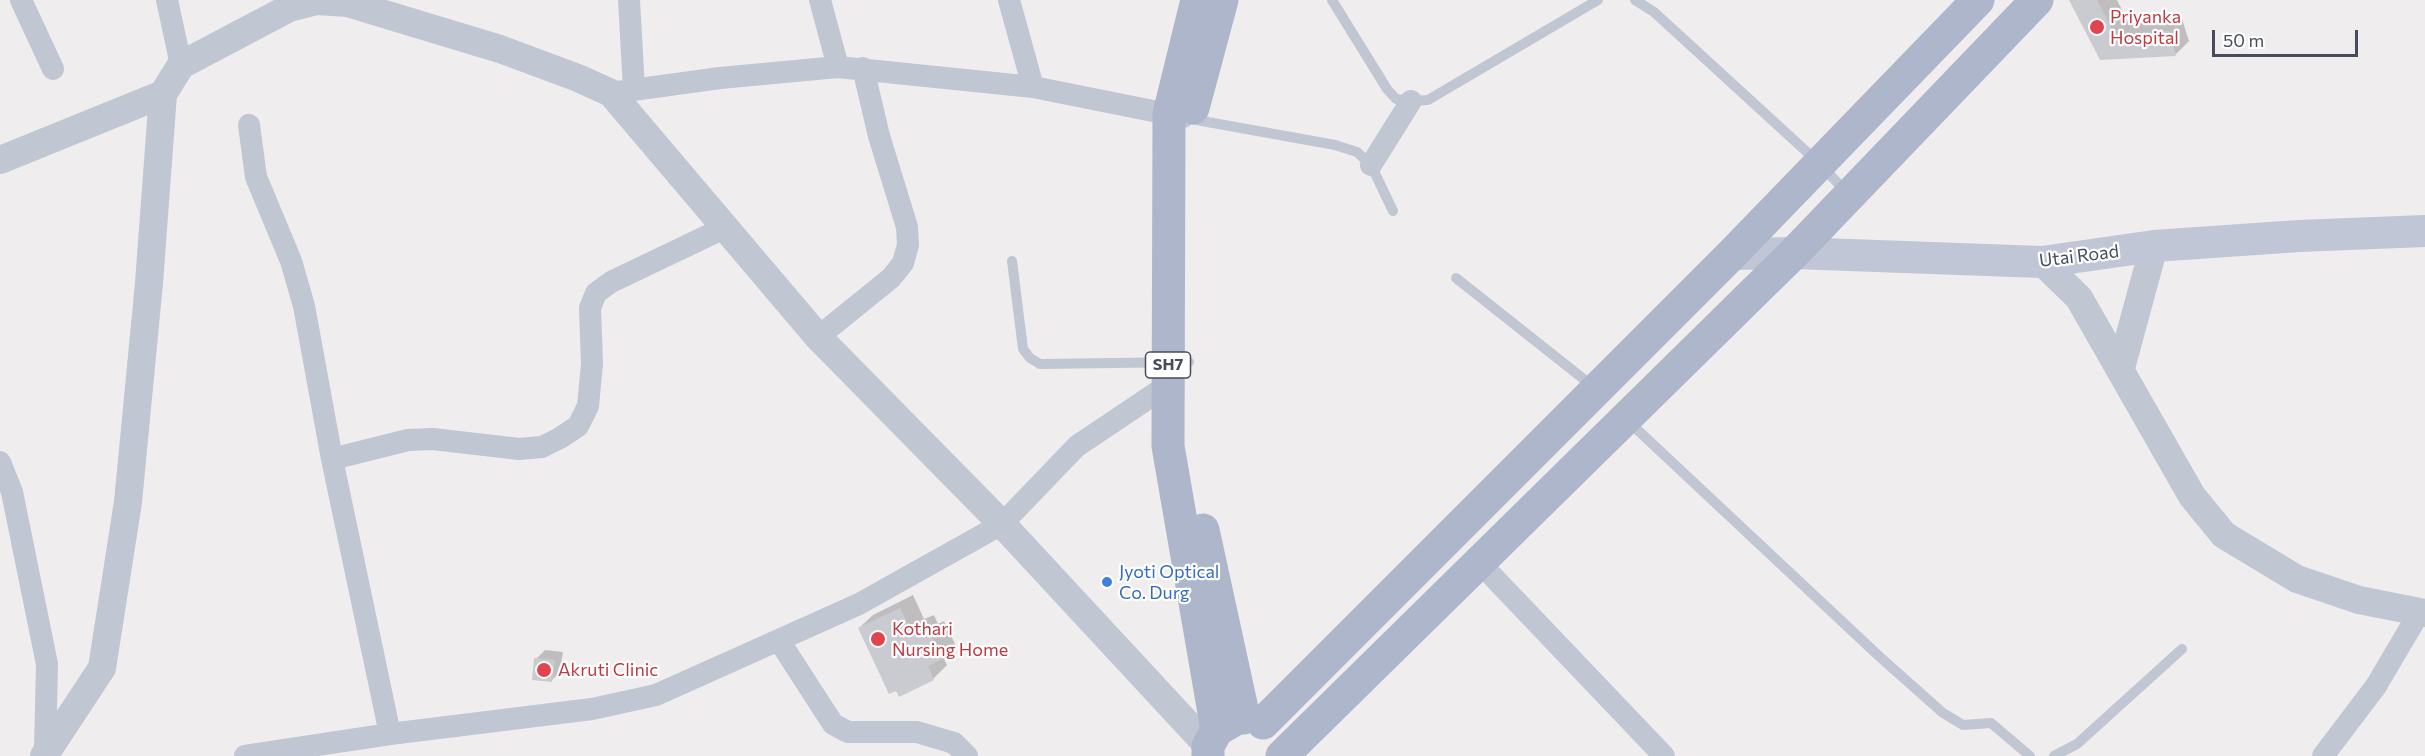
<!DOCTYPE html>
<style>
body{margin:0}
#map{position:relative;width:2425px;height:756px;overflow:hidden;background:#efeded;font-family:Commissioner,sans-serif}
canvas{display:block}
.scale{position:absolute;left:2212px;top:30px;width:146px;height:27px;box-sizing:border-box;border:3px solid #464c59;border-top:0;padding-left:8px;font-size:18px;line-height:21px;white-space:nowrap;color:#464c59;-webkit-text-stroke:4px #fff;paint-order:stroke}
</style>
<div id="map">
<canvas width="2425" height="756"></canvas>
<div class="scale">50 m</div>
</div>
<script>
const g = document.querySelector('canvas').getContext('2d');
g.lineJoin = 'round';
function paint(path, color) {
  g.fillStyle = color;
  g.fill(path, 'evenodd');
}
function poly(rows) {
  const path = new Path2D();
  for (const r of rows) {
    path.moveTo(r[0], r[1]);
    for (let i = 2; i < r.length; i += 2) path.lineTo(r[i], r[i + 1]);
  }
  return path;
}
function stroke(path, color, width, dash) {
  g.strokeStyle = color;
  g.lineWidth = width;
  g.lineCap = dash ? 'butt' : 'round';
  g.setLineDash(dash || []);
  g.stroke(path);
}
function label(font, color, halo, rows, align = 'center') {
  g.font = font + ' Commissioner,sans-serif';
  g.lineWidth = 4.5;
  g.setLineDash([]);
  g.textBaseline = 'middle';
  g.strokeStyle = halo;
  g.fillStyle = color;
  for (const [text, x, y, turn = 0] of rows) {
    g.save();
    g.translate(x, y);
    g.rotate((+turn || 0) * Math.PI / 180);
    g.textAlign = isNaN(turn) ? turn : align;
    if (halo) g.strokeText(text, 0, 0);
    g.fillText(text, 0, 0);
    g.restore();
  }
}
const shadow = poly([
 [2071,0,2117,0,2129,24,2182,19,2189,41,2176,54,2101,58],
 [913,595,924,619,934,615,938,624,944,621,955,644,943,657,947,665,933,679,859,628,873,615],
 [545,650,563,652,560,672,551,681,536,659]
]);
const building = poly([
 [2069,0,2097,0,2116,37,2169,31,2176,56,2100,60],
 [900,608,911,631,920,627,925,636,930,633,942,659,928,666,934,680,899,697,896,691,889,694,858,628],
 [534,658,555,660,552,682,532,680]
]);
const service = poly([
 [1332,0,1387,89,1396,99,1411,101,1428,100,1598,0],
 [1635,0,1654,12,1820,164,1847,193],
 [1191,119,1335,145,1357,152,1371,165,1393,211],
 [1012,261,1023,349,1030,358,1040,364,1189,362],
 [1456,278,1595,388],
 [1628,421,1881,658,1943,713,1963,725,1991,723,2030,756],
 [2054,756,2077,744,2182,649]
]);
const minor = poly([
 [21,0,53,69],
 [167,0,181,65],
 [629,0,634,89],
 [820,0,838,67],
 [1009,0,1033,87],
 [611,93,720,78,838,67,1033,87,1183,117],
 [249,125,256,177,291,261,304,306,332,459,390,734],
 [1371,165,1411,101],
 [818,337,891,278,903,263,908,245,907,227,879,136,863,68],
 [332,459,408,440,433,439,519,449,542,447,560,438,578,426,588,406,592,364,590,308,596,293,611,282,724,228],
 [0,462,12,492,47,664,45,751],
 [1479,562,1664,756],
 [780,642,833,724,848,732,917,732,954,743,967,756],
 [245,756,390,734,592,709,656,695,859,604,1002,524,1077,446,1168,385],
 [2323,756,2376,686,2419,613]
]);
const tertiary = poly([
 [0,160,163,94,181,65,289,8,317,1,348,3,500,49,578,78,611,93,818,337,1002,524,1208,746],
 [2042,262,2079,298,2192,496,2224,535,2297,579,2359,600,2425,613],
 [2121,368,2154,246],
 [44,756,102,668,128,502,149,283,163,94]
]);
const secondary = poly([
 [1732,254,1794,253,2042,262,2154,246,2299,236,2425,231]
]);
const primary = poly([
 [1197,0,1169,114,1168,446,1217,730],
 [1193,108,1222,0],
 [1203,530,1244,718],
 [1263,723,1732,254,1978,0],
 [1208,756,1208,746,1217,730,1236,719],
 [1282,756,1794,253,2037,0]
]);
const markers = [
 [2097,27,8,"#e0444e"],
 [1107,582,6,"#3f7fe0"],
 [878,639,8,"#e0444e"],
 [544,670,8,"#e0444e"]
];
const shields = [
 [1168,365,45]
];
const shieldNames = [
 ["SH7",1168,365]
];
const healthNames = [
 ["Priyanka",2110,17],
 ["Hospital",2110,38],
 ["Kothari",892,629],
 ["Nursing Home",892,650],
 ["Akruti Clinic",558,670]
];
const streetNames = [
 ["Utai Road",2079,256,-7]
];
const shopNames = [
 ["Jyoti Optical",1119,572],
 ["Co. Durg",1119,593]
];
paint(shadow, '#0003');
paint(building, '#cacbd1');
stroke(service, '#c0c6d2', 10);
stroke(minor, '#c0c6d2', 22);
stroke(tertiary, '#c0c6d2', 28);
stroke(secondary, '#c0c6d5', 32);
stroke(primary, '#adb6cb', 33);
for (const [x, y, r, color] of markers) {
  const dot = new Path2D();
  dot.arc(x, y, r, 0, 2 * Math.PI);
  g.fillStyle = color;
  g.fill(dot);
  stroke(dot, '#fff', 2);
}
for (const [x, y, w] of shields) {
  const box = new Path2D();
  box.roundRect(x - w / 2, y - 13, w, 26, 4.5);
  g.fillStyle = '#fff';
  g.fill(box);
  stroke(box, '#464c59', 1.5);
}
label('bold 16px', '#464c59', null, shieldNames);
label('18px', '#be3a42', '#fff', healthNames, 'left');
label('18px', '#464c59', '#fff', streetNames);
label('18px', '#366cbe', '#fff', shopNames, 'left');
</script>
